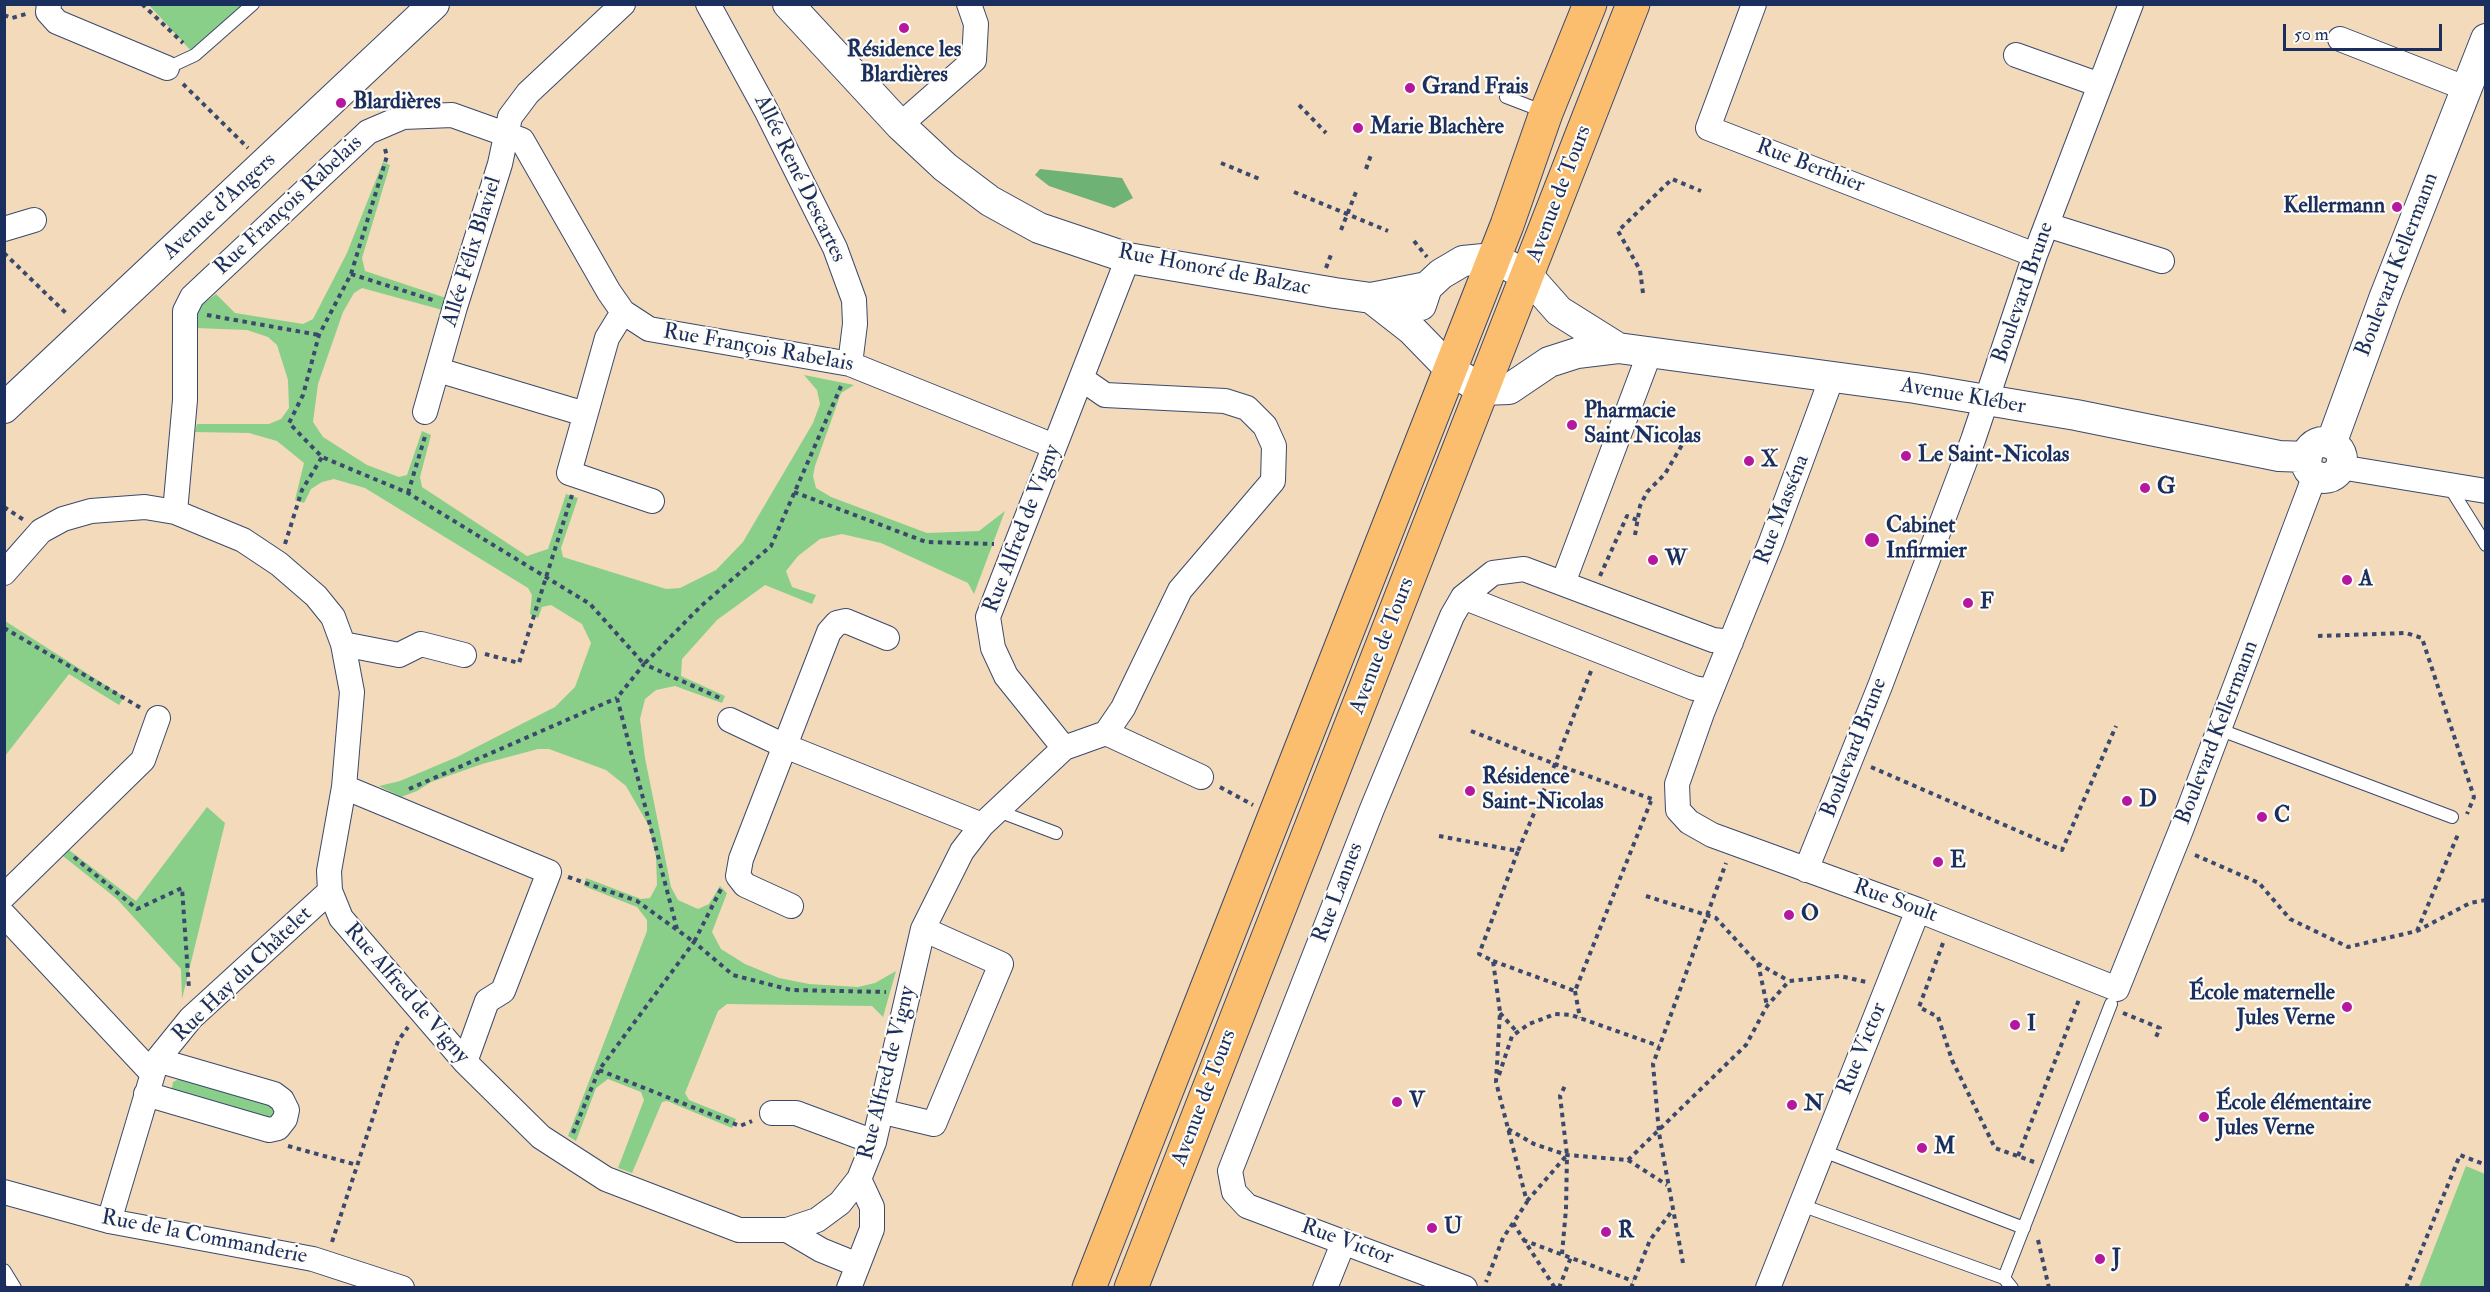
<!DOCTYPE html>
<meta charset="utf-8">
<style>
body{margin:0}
#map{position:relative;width:2490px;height:1292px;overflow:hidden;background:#f2daba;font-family:"IM FELL Double Pica",serif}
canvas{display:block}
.frame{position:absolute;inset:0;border:6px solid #1b2f5e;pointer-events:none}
.scale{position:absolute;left:2283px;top:24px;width:159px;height:27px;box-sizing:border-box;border:3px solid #1b2f5e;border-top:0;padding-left:8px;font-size:18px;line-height:21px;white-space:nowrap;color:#1b2f5e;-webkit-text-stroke:4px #fdfcf7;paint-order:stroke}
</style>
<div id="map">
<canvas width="2490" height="1292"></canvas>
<div class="frame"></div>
<div class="scale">50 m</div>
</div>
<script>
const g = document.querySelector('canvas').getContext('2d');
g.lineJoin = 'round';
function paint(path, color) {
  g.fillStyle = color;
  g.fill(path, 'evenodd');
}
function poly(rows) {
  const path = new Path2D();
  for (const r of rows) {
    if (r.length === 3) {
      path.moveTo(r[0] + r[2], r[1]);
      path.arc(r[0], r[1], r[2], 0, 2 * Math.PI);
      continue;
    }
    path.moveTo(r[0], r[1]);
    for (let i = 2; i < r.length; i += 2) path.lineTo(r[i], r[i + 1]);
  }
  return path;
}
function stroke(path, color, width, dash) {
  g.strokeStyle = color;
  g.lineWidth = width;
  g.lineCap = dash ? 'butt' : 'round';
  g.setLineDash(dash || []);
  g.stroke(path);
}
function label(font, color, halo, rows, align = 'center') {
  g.font = font + ' "IM FELL Double Pica",serif';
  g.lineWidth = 4.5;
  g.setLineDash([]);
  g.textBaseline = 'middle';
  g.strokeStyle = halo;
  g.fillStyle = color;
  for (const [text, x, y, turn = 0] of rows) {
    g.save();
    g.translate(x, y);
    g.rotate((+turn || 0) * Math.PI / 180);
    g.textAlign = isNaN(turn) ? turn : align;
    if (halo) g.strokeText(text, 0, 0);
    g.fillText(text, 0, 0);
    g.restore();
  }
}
const green = poly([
 [149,5,245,5,193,53],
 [383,162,390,165,362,258,365,271,449,299,446,311,362,288,354,293,343,312,318,384,313,422,323,437,367,465,399,477,407,475,422,431,431,435,420,477,422,487,527,556,548,549,566,494,578,498,561,548,563,557,666,589,680,588,716,570,743,542,813,423,820,404,817,390,804,375,854,385,841,393,815,466,813,476,816,488,831,497,927,533,979,531,1005,511,974,594,968,583,881,543,842,534,820,539,798,556,786,571,792,587,816,595,812,604,765,585,717,620,682,659,681,676,725,696,722,703,675,686,656,690,645,699,640,719,645,758,671,887,678,900,698,909,709,904,720,886,727,893,712,932,721,949,745,964,779,978,809,984,858,987,875,983,896,971,883,1017,872,1006,727,1004,718,1011,685,1093,689,1100,736,1119,732,1128,667,1101,662,1102,632,1173,618,1168,644,1100,641,1092,608,1079,596,1088,576,1141,568,1136,647,931,647,920,637,907,584,886,586,878,641,899,650,898,657,885,656,857,649,826,626,786,606,770,549,749,538,749,482,764,431,782,417,791,401,797,379,786,400,781,457,757,555,707,575,687,591,643,582,624,551,605,542,607,538,618,530,614,532,595,528,588,365,488,334,479,322,482,311,489,304,503,295,500,304,463,277,441,249,433,195,432,197,424,269,424,281,419,289,408,288,380,277,345,268,337,247,330,196,328,195,320,200,306,216,294,235,313,303,324,313,319,347,253],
 [5,621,124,697,119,705,69,674,5,756],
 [207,807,225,823,182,999,181,969,117,899,63,856,69,850,136,901],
 [179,1079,276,1105,272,1122,174,1094,172,1088,173,1082],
 [2466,1166,2485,1174,2485,1287,2419,1287]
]);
const forest = poly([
 [1040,169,1122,178,1133,198,1114,208,1049,186,1035,175]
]);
const path = poly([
 [142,4,183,43],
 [4,15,12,18,26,14],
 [183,84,248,148],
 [1299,105,1326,133],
 [385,149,387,156,351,274,319,335,303,395,289,423,322,457,408,493,590,604,644,664,701,606,771,546,842,384],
 [1221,163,1262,180],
 [1366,169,1372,152],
 [1294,192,1388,231],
 [1341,230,1356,192],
 [1414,241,1427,257],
 [4,253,68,315],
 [1326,268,1332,252],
 [351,274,436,301],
 [1643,293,1640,270,1618,231,1672,179,1701,191],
 [207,315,319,335],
 [794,492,926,542,994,544],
 [408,493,426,433],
 [4,507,24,520],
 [1635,535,1640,506,1647,492,1665,474,1686,438],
 [285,544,302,490,322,457],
 [1600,576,1627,516,1637,520],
 [4,628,141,708],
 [2318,636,2406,633,2422,638,2474,797,2467,814],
 [485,654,519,663,572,495],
 [1591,671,1555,764,1652,799],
 [1471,731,1555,764,1518,851],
 [1871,767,2062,850,2116,726],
 [1220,787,1253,805],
 [409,789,617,698],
 [1439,836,1518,851,1479,954,1493,961,1500,1012,1496,1082,1527,1202,1503,1238,1486,1282],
 [2195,855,2259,883,2290,919,2348,947,2417,931,2470,903,2486,900],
 [74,857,137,909,182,888,189,989],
 [568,877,637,901,694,942,721,889],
 [1646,896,1716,918,1757,963,1789,981],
 [677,929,617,698,644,664,722,699],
 [2417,931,2459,832],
 [1943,943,1919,1007,1938,1017,1952,1060,1995,1148,2034,1162],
 [1493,961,1575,991,1651,801],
 [1758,963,1767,1006],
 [1575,991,1580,1018],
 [1500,1013,1517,1032],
 [2123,1013,2160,1028,2156,1037],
 [599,1070,740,1126,752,1121],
 [1499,1075,1512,1036,1529,1024,1555,1014,1571,1015,1659,1046],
 [1508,1129,1534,1144,1567,1155,1628,1160,1667,1185],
 [573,1133,599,1070,694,942,733,975,791,990,886,992],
 [288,1146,357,1165],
 [2018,1156,2080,997],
 [1628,1160,1746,1045,1767,1006,1789,981,1840,976,1866,982],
 [1527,1201,1567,1155,1560,1096,1565,1086],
 [1513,1223,1555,1288],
 [1523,1240,1633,1281],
 [2038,1240,2049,1288],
 [332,1242,398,1041,408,1027],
 [1562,1254,1566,1209,1567,1155],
 [1683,1263,1659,1133,1653,1064,1726,863],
 [1559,1288,1571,1257],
 [1631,1288,1650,1240,1672,1211],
 [2406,1288,2460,1155,2486,1165]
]);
const service = poly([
 [167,68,195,55,253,4],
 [1506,97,1545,112],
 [2449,486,2486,545],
 [2218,729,2452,817],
 [998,811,1056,833],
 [1823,1151,2024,1228],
 [1801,1205,2004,1278,2012,1288],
 [4,1270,15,1288],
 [2004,1278,2111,1004]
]);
const minor = poly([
 [49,4,48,12,57,22,167,68],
 [708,4,766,110,835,248,854,300,855,324,850,364],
 [1754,4,1708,128,2035,255],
 [2340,39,2465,88],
 [2016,55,2100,85],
 [900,125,974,60,976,24,969,4],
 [2047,225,2162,261],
 [4,229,34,220],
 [623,312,607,338,569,473,652,501],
 [438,370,585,414],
 [1832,377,1771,542,1702,713,1677,784,1678,810,1689,822,1712,835,1918,910,2117,989,2181,830,2315,475],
 [425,412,455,307,500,164,510,117,528,93,623,4],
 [2340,467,2486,491],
 [175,512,185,400,185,311,192,297,368,132,403,117,452,115,522,140,609,292,623,312,649,329,850,364,1054,446],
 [4,573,41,531,63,519,91,511,145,507,175,512,243,540,279,564,316,596,333,617,343,644,352,692,344,787,329,871,330,891,341,918,465,1062,541,1137,606,1179,739,1230,787,1230,817,1220,840,1203,859,1179,874,1142,923,929,962,851,982,825,1064,748,1106,733,1123,708,1180,590,1273,481,1274,446,1265,426,1247,408,1225,401,1105,395,1082,379],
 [1563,583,1650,352],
 [1463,597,1694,688,1710,691],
 [343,644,399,655,421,644,464,655],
 [730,720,785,746,982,825],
 [1106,733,1201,777],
 [1064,748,1006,676,993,648,988,617,1128,258],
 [344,787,549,872,503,991,487,1001,465,1062],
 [1806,870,1880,686,1973,440,2035,255,2131,4],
 [4,896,143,760,158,718],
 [791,906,745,885,738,876,741,859,829,632,837,623,846,621,887,638],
 [4,915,152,1073],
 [146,1094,269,1130,278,1128,285,1119,287,1110,282,1100,274,1094,157,1060],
 [880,1111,934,1124,1001,964,923,929],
 [772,1113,796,1113,874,1142],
 [4,1192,109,1221,313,1259,402,1288],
 [109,1221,157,1060,191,1018,330,891],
 [787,1230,821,1250,858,1265,872,1229,872,1207,859,1179],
 [849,1288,858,1265],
 [1325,1288,1344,1241],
 [1465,1288,1247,1206,1234,1192,1230,1171,1372,809,1452,616,1463,597,1493,573,1524,569,1713,640,1731,642],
 [1768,1288,1918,910]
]);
const tertiary = poly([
 [788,4,900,125,945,167,990,201,1039,228,1128,258,1335,293,1371,298,1427,287],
 [1371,298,1412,330,1450,369,1482,390,1509,389,1549,362,1577,353,1618,348,1915,388,2076,415,2279,456,2307,457],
 [1421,305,1427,287,1441,274,1463,261,1494,258,1528,276,1559,311,1618,348],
 [4,408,434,4],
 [2324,460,18],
 [2331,444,2385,296,2486,39]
]);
const primary = poly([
 [1089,1288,1507,225,1546,113,1590,4],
 [1131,1288,1633,4]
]);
const markers = [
 [904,28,6,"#b5179e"],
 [1410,88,6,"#b5179e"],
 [341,103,6,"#b5179e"],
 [1358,128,6,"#b5179e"],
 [2397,207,6,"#b5179e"],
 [1572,425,6,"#b5179e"],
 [1906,456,6,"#b5179e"],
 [1749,461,6,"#b5179e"],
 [2145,488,6,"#b5179e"],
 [1872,540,8,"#b5179e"],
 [1653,560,6,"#b5179e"],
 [2347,580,6,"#b5179e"],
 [1968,603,6,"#b5179e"],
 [1470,791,6,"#b5179e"],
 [2127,801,6,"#b5179e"],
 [2262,817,6,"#b5179e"],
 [1938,862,6,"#b5179e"],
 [1789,915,6,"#b5179e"],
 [2347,1007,6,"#b5179e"],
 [2015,1025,6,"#b5179e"],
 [1397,1102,6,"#b5179e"],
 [1792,1105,6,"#b5179e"],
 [2204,1117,6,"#b5179e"],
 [1922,1148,6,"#b5179e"],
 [1432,1228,6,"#b5179e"],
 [1606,1232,6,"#b5179e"],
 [2100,1259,6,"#b5179e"]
];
const poiNames = [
 ["Résidence les",904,51,"center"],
 ["Blardières",904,76,"center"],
 ["Grand Frais",1422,88],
 ["Blardières",353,103],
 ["Marie Blachère",1370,128],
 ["Kellermann",2385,207,"right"],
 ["Pharmacie",1584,412],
 ["Saint Nicolas",1584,437],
 ["Le Saint-Nicolas",1918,456],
 ["X",1761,461],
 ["G",2157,488],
 ["Cabinet",1886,527],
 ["Infirmier",1886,552],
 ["W",1665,560],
 ["A",2359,580],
 ["F",1980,603],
 ["Résidence",1482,778],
 ["Saint-Nicolas",1482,803],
 ["D",2139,801],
 ["C",2274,817],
 ["E",1950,862],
 ["O",1801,915],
 ["École maternelle",2335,994,"right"],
 ["Jules Verne",2335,1019,"right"],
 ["I",2027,1025],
 ["V",1409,1102],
 ["École élémentaire",2216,1104],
 ["Jules Verne",2216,1129],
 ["N",1804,1105],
 ["M",1934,1148],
 ["U",1444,1228],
 ["R",1618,1232],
 ["J",2112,1259]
];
const streetNames = [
 ["Rue Berthier",1810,167,21],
 ["Allée René Descartes",799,179,64],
 ["Avenue de Tours",1560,194,-69],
 ["Rue François Rabelais",289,206,-43],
 ["Avenue d'Angers",220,207,-43],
 ["Allée Félix Blaviel",473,252,-73],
 ["Boulevard Kellermann",2398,265,-69],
 ["Rue Honoré de Balzac",1214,271,11],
 ["Boulevard Brune",2024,293,-71],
 ["Rue François Rabelais",758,349,10],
 ["Avenue Kléber",1963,397,10],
 ["Rue Masséna",1783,510,-69],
 ["Rue Alfred de Vigny",1023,529,-69],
 ["Avenue de Tours",1383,646,-69],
 ["Boulevard Kellermann",2218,733,-69],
 ["Boulevard Brune",1855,748,-69],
 ["Rue Lannes",1339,893,-69],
 ["Rue Soult",1895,902,20],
 ["Rue Hay du Châtelet",243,975,-44],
 ["Rue Alfred de Vigny",406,994,49],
 ["Rue Victor",1863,1049,-68],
 ["Rue Alfred de Vigny",888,1073,-76],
 ["Avenue de Tours",1205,1098,-69],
 ["Rue de la Commanderie",204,1238,11],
 ["Rue Victor",1347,1243,20]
];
paint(green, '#89cf89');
paint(forest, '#6eb275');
stroke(service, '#3b496c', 14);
stroke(minor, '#3b496c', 26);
stroke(tertiary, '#3b496c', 32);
stroke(primary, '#3b496c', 35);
stroke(path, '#3b496c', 4, [4.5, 4.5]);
stroke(service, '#fff', 12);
stroke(minor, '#fff', 24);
stroke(tertiary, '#fff', 30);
stroke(primary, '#fbbd6e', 33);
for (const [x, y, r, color] of markers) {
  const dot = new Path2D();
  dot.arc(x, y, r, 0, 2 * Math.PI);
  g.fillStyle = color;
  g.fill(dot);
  stroke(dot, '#fdfcf7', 2);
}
label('bold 22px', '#1b2f5e', '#fdfcf7', poiNames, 'left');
label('22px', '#1b2f5e', '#fdfcf7', streetNames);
</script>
